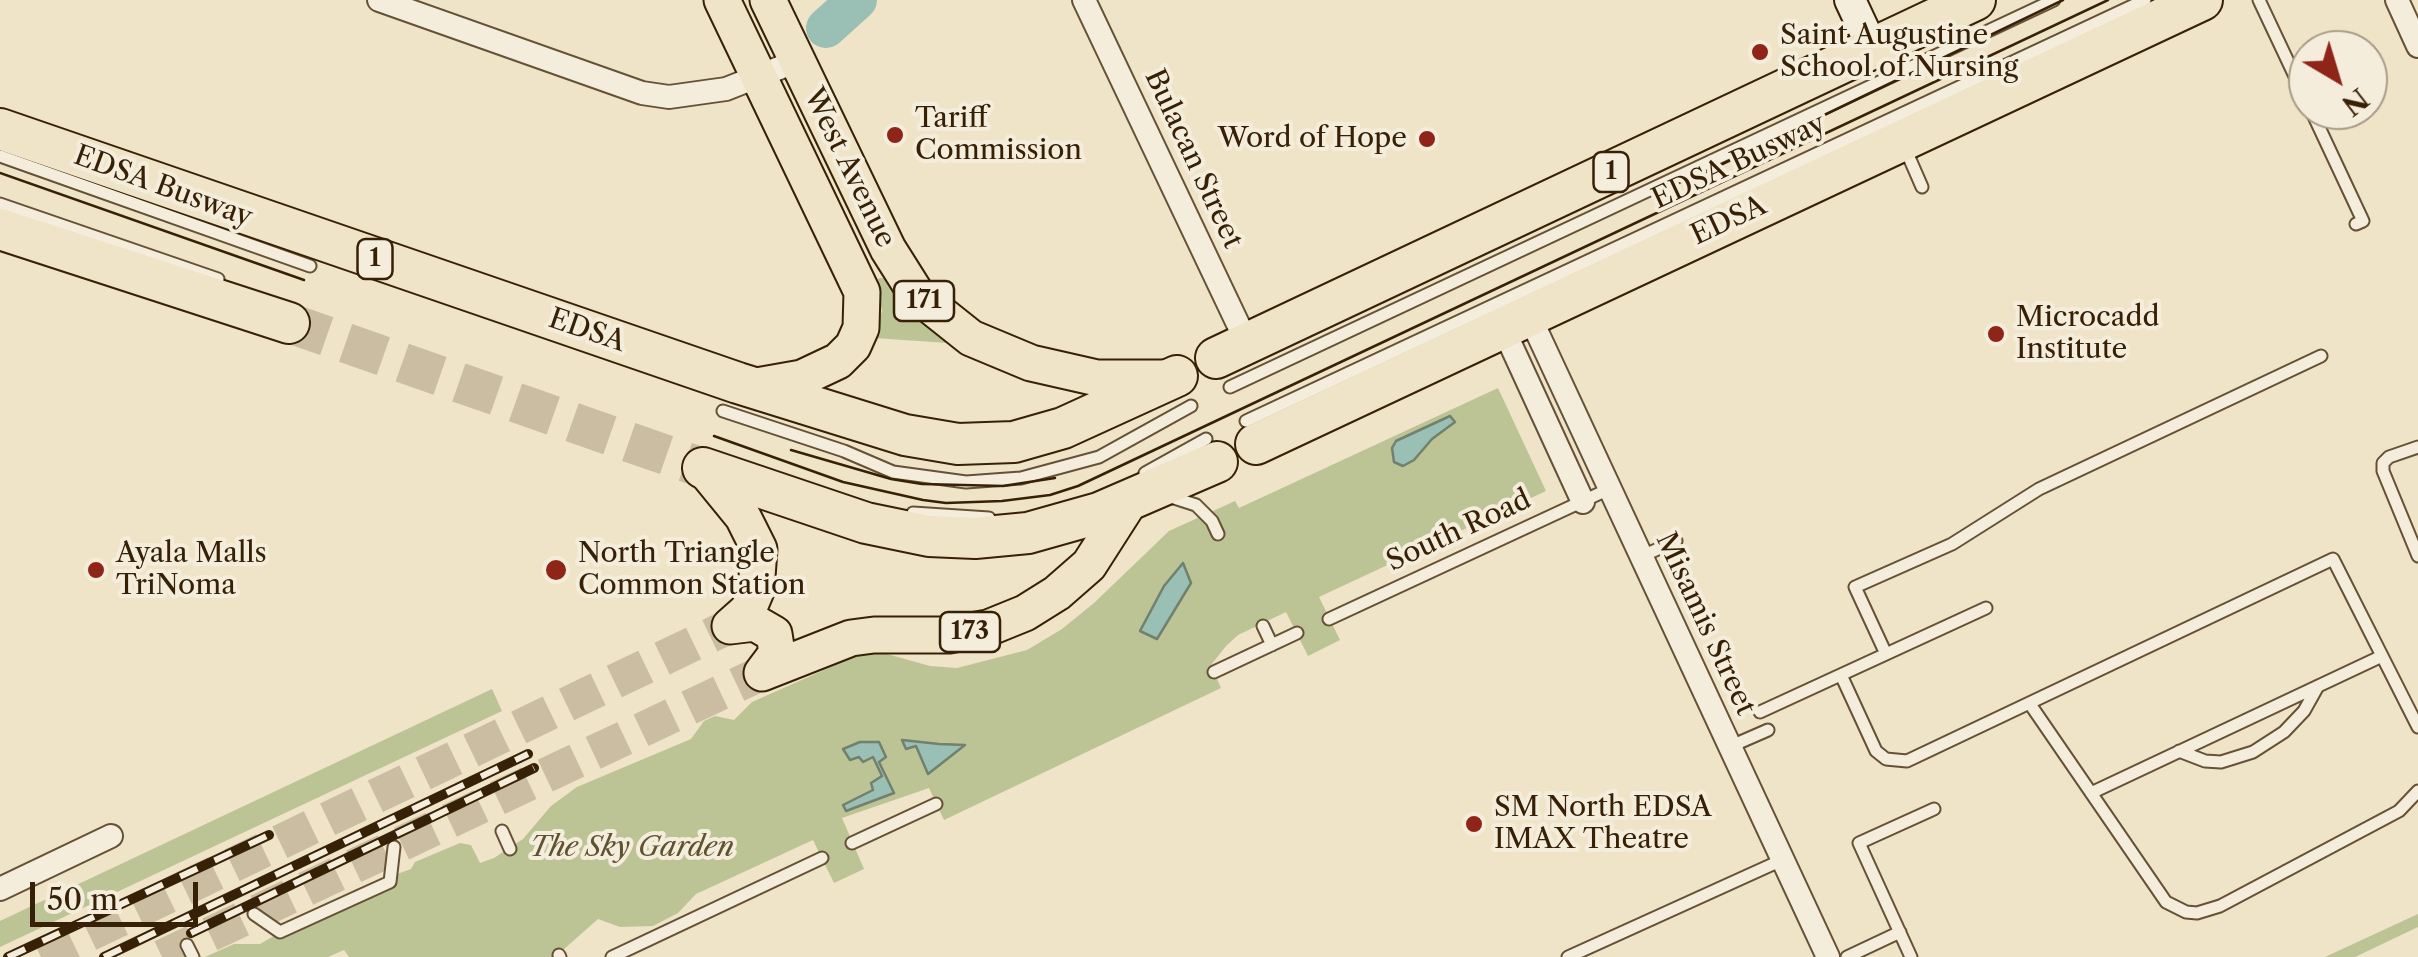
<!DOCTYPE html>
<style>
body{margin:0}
#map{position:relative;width:2418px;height:957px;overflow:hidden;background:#efe4c8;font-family:"Libre Caslon Text",serif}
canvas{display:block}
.north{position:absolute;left:2288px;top:30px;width:100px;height:100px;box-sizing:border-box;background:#f5eddb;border:2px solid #a99b86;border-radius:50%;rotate:142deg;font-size:28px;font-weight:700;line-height:40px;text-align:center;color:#372106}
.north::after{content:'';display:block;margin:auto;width:35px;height:45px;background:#8f2418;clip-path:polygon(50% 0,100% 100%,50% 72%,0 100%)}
.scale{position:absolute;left:30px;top:882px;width:168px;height:45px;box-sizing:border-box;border:5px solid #372106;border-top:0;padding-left:12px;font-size:30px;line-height:35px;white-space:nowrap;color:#372106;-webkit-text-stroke:8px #f5eddb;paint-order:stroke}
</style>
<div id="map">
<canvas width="2418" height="957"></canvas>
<div class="north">N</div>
<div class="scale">50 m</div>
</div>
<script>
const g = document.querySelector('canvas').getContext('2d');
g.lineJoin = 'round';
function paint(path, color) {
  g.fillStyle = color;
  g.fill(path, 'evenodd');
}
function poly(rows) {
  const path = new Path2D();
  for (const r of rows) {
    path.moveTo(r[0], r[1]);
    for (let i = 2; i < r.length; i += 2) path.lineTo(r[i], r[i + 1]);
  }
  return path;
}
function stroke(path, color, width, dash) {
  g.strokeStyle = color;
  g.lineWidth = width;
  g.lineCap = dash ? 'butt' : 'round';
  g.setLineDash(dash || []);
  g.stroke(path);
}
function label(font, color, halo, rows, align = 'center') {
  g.font = font + ' "Libre Caslon Text",serif';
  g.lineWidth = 8;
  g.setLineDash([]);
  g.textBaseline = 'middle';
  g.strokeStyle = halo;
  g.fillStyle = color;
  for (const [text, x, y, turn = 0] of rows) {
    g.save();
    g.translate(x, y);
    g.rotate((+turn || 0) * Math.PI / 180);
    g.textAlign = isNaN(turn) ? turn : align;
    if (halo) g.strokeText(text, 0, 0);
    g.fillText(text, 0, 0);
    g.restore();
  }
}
const green = poly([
 [880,278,889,278,946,334,948,343,874,338,882,311,876,280],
 [1498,388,1546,491,1319,597,1340,640,1308,656,1286,612,1238,635,1226,646,1211,665,1221,688,944,820,929,788,842,818,864,869,834,883,813,840,696,894,678,913,653,926,620,927,598,919,555,957,349,957,344,950,328,957,205,957,234,944,260,944,356,889,411,869,415,862,460,843,471,845,480,863,494,858,523,839,551,806,577,787,691,739,704,721,715,716,734,720,752,702,860,654,887,654,930,666,957,668,1027,650,1062,629,1094,603,1169,531,1235,501,1239,508],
 [1450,416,1455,422,1428,443,1410,463,1398,465,1392,456,1396,441],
 [1191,583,1158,639,1141,631,1152,609],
 [492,689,502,711,0,947,0,921],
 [2418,914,2418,927,2355,957,2325,957]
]);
const water = poly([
 [1450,416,1455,422,1432,439,1414,460,1403,466,1394,462,1392,448,1396,441,1450,416],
 [1183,563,1191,583,1157,639,1140,631,1164,586,1183,563],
 [902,740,939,744,965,745,928,774,916,746,906,749,902,740],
 [860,742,879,742,886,757,879,762,894,793,846,811,843,805,873,790,871,783,882,776,873,757,863,762,859,757,850,760,843,749,860,742]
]);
const river = poly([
 [826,28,857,0]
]);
const primaryTunnel = poly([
 [41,957,730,626],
 [162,957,762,673]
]);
const highwayTunnel = poly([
 [289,323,703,468]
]);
const lane = poly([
 [2259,0,2308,104],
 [2311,110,2363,221,2356,224],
 [1905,148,1922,187],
 [0,156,310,266],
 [0,204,218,279],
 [1230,387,2054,0],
 [723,411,844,451,893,472,966,482,1021,478,1099,457,1191,406],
 [1246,421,2145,0],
 [2418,447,2389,457,2383,463,2383,471,2418,556],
 [1145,473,1206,439],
 [1168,496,1196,505,1212,521,1218,534],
 [913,513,989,518],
 [1640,557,1676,541],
 [1329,619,1609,489],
 [1263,626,1272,645],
 [1886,654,1855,587,1952,544,2039,489,2321,356],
 [1214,672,1297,633],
 [1841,675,1876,751,1886,759,1907,761,2333,559,2418,727],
 [2030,704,2166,902,2186,912,2197,913,2220,906,2399,811,2418,791],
 [1760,712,1986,608],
 [1729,747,1768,730],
 [2179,751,2205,761,2221,762,2253,752,2284,732,2304,711,2318,686],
 [2091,793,2382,656],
 [502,831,510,849],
 [852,843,936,804],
 [254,914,280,932,390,882,394,847],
 [187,945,193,957],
 [559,955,560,957],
 [612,957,822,858],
 [1568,957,1782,860],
 [1847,957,1900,932],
 [1911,957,1859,843,1934,809]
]);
const street = poly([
 [379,0,642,93,669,97,726,89,797,61],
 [1084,0,1247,343],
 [2397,0,2418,46],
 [1529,315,1828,957],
 [1503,328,1583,502],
 [0,889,111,836]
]);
const secondary = poly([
 [1850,0,1873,49]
]);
const primary = poly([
 [722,0,862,292,861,328,853,346,838,361,802,378,751,387],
 [768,0,888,249,917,295,971,338,1031,363,1097,378,1167,378],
 [703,468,743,517,759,549,756,591,748,610,730,626],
 [730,626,755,623,774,634,777,653,762,673],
 [762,673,851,638,874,635,949,635,988,628,1025,613,1057,593,1089,565,1130,501]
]);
const highway = poly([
 [0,129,738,383,905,435,958,444,1014,442,1063,428,1177,376],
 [0,229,289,323],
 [1216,358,1975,0],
 [1256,444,2202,0],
 [703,468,866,523,929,536,975,538,1028,533,1099,513,1217,462]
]);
const tram = poly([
 [0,173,304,280],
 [1683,183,2063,0],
 [714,436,843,482,923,500,946,503,1002,501,1050,495,1078,486,2108,0],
 [791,450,891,479,922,484,1003,486,1055,478]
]);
const rail = poly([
 [191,933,534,768],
 [8,957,269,835],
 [104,957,528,754]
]);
const markers = [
 [1760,52,10,"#8f2418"],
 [895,135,10,"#8f2418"],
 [1427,139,10,"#8f2418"],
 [1996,334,10,"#8f2418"],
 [96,570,10,"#8f2418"],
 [556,570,12,"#8f2418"],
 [1474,824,10,"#8f2418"]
];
const shields = [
 [1611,172,35],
 [375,259,35],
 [924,301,60],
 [970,632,60]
];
const shieldNames = [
 ["1",1611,172],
 ["1",375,259],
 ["171",924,301],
 ["173",970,632]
];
const poiNames = [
 ["Saint Augustine",1780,36],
 ["School of Nursing",1780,68],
 ["Tariff",915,119],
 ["Commission",915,151],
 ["Word of Hope",1407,139,"right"],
 ["Microcadd",2016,318],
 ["Institute",2016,350],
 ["Ayala Malls",116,554],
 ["TriNoma",116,586],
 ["North Triangle",578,554],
 ["Common Station",578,586],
 ["SM North EDSA",1494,808],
 ["IMAX Theatre",1494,840]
];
const streetNames = [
 ["Bulacan Street",1193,159,65],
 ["EDSA Busway",1739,162,-25],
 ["West Avenue",849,168,64],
 ["EDSA Busway",163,187,20],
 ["EDSA",1729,221,-25],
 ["EDSA",587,331,19],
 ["South Road",1459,531,-25],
 ["Misamis Street",1705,624,65]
];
const parkNames = [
 ["The Sky Garden",632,848]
];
paint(green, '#bcc394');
paint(water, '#9abfb4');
stroke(water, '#72806e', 2.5);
stroke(river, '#9abfb4', 40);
stroke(primaryTunnel, '#cabda1', 35, [35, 18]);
stroke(highwayTunnel, '#cabda1', 40, [40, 20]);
stroke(lane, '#655236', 15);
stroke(street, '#655236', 26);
stroke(secondary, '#372106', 34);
stroke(primary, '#372106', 39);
stroke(highway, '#372106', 44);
stroke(lane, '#f5eddb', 11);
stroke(street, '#f5eddb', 22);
stroke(secondary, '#f5eddb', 30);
stroke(primary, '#efe4c8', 35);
stroke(highway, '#efe4c8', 40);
stroke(tram, '#372106', 2.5);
stroke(rail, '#372106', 10);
stroke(rail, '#f5eddb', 6, [19]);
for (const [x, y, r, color] of markers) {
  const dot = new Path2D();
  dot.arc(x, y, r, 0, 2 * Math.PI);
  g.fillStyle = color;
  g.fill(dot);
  stroke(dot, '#f5eddb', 4);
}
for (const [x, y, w] of shields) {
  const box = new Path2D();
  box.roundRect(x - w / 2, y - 20, w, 40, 8);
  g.fillStyle = '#f5eddb';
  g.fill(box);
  stroke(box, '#372106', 2.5);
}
label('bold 25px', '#372106', null, shieldNames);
label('28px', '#372106', '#f5eddb', poiNames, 'left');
label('28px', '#372106', '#f5eddb', streetNames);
label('italic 28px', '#5f5231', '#f5eddb', parkNames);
</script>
